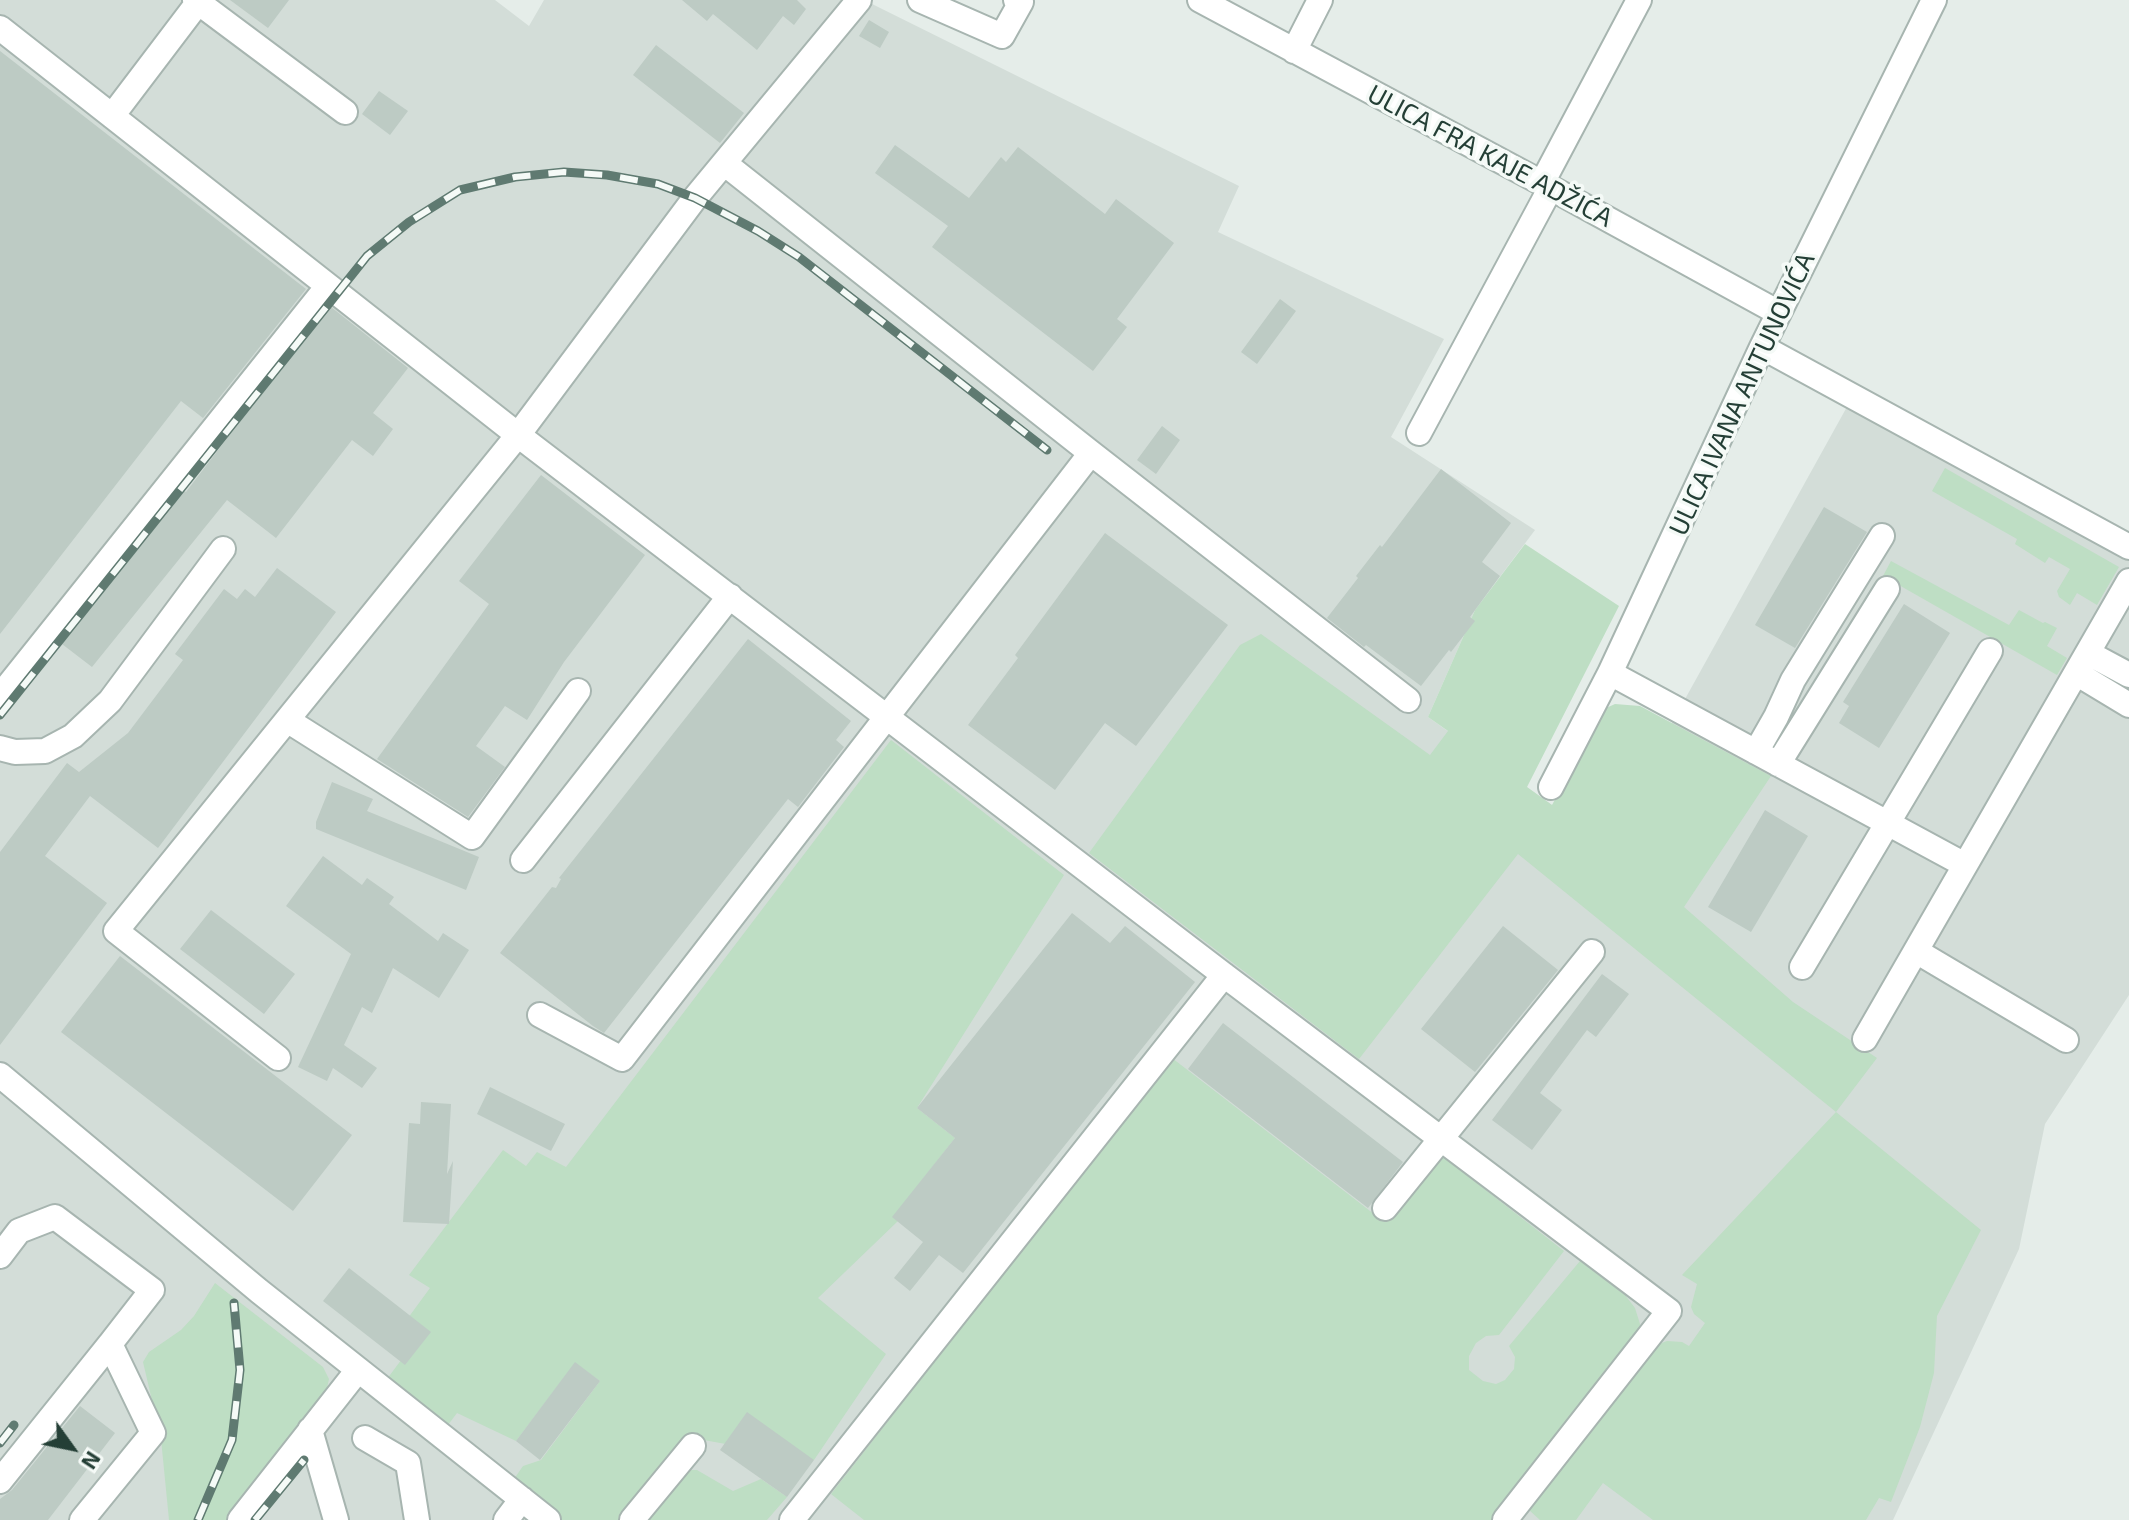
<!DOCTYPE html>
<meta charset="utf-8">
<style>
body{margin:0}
#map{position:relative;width:2129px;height:1520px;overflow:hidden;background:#e5ede9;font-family:"Exo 2",sans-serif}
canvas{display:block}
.north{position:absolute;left:32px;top:1408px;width:80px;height:80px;-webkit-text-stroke:6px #f5faf7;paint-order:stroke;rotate:123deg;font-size:22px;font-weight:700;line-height:32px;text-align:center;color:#243f36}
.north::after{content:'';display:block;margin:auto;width:28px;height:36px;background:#243f36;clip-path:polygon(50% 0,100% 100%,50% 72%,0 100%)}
</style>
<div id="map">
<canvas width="2129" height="1520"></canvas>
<div class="north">N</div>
</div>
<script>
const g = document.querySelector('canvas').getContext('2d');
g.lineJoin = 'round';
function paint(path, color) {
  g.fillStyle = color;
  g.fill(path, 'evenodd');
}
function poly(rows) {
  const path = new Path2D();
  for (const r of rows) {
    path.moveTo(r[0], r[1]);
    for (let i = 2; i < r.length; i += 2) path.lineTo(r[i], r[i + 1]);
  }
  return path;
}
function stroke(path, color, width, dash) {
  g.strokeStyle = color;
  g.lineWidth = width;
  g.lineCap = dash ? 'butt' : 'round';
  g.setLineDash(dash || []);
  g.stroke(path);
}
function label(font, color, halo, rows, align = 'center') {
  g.font = font + ' "Exo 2",sans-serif';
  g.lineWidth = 7;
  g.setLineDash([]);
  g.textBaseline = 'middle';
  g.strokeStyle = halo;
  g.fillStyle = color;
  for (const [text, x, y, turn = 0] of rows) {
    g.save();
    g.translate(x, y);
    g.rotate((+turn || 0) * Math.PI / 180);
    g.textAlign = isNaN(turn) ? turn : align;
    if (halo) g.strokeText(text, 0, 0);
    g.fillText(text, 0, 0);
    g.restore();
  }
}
const built = poly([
 [0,0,495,0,529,26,544,0,864,0,1239,186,1218,232,1444,339,1391,437,1535,530,1475,610,1428,717,1552,805,1608,838,1848,405,2129,558,2129,995,2045,1124,2019,1249,1893,1520,0,1520]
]);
const green = poly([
 [1945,468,2119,567,2097,605,2077,593,2070,605,2059,597,2057,591,2070,569,2049,557,2045,563,2015,544,2017,539,1932,491],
 [1525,544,1619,606,1527,787,1552,805,1604,709,1615,704,1640,706,1771,776,1684,907,1793,1002,1877,1058,1836,1112,1981,1230,1937,1316,1934,1373,1920,1427,1891,1502,1879,1498,1866,1520,1653,1520,1603,1483,1576,1520,1540,1520,1529,1510,1529,1505,1654,1346,1667,1341,1682,1342,1689,1346,1705,1323,1694,1314,1691,1307,1697,1284,1682,1275,1836,1112,1518,854,1359,1059,1089,853,1240,645,1261,634,1430,755,1448,731,1428,717,1475,610],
 [1891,561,2009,625,2019,610,2043,623,2045,622,2057,628,2047,646,2067,658,2057,675,1883,576],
 [891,740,1064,875,917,1108,955,1138,893,1217,898,1221,818,1298,886,1354,814,1460,687,1437,619,1520,559,1520,512,1482,523,1466,541,1460,600,1381,575,1363,516,1441,457,1413,445,1429,387,1379,425,1328,408,1318,430,1288,409,1275,503,1150,526,1166,537,1152,566,1167],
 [1172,1058,1383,1221,1442,1156,1564,1251,1499,1335,1486,1336,1476,1343,1469,1356,1469,1370,1483,1381,1496,1384,1505,1380,1514,1369,1515,1357,1509,1346,1580,1261,1625,1295,1635,1308,1640,1324,1640,1332,1494,1520,864,1520,831,1494],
 [215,1283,323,1367,329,1379,327,1388,226,1520,169,1520,161,1439,143,1362,149,1352,181,1330,194,1316],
 [682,1470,697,1470,733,1491,761,1479,787,1497,767,1520,638,1520]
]);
const building = poly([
 [230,0,289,0,268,28],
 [682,0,797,0,806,9,794,25,783,16,757,50,713,14,707,21],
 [869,20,889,32,880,48,859,36],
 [656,45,744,113,720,143,633,75],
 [0,51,306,289,203,418,181,401,0,634],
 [379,91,408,111,390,135,362,114],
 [895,145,969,198,1001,157,1006,162,1018,147,1105,214,1116,199,1174,243,1117,319,1127,327,1093,371,932,247,948,226,875,173],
 [1280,299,1296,311,1257,364,1241,352],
 [331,307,408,368,373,413,393,429,373,456,352,440,276,538,227,500,92,667,62,644,184,491,186,492,228,437,227,436],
 [1162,426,1180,440,1156,474,1137,460],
 [1441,469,1511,523,1482,562,1500,576,1470,617,1475,621,1451,652,1449,650,1421,686,1366,645,1364,647,1327,618,1358,578,1356,576,1380,545,1382,547],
 [541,475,645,555,564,662,527,720,505,706,476,746,505,767,468,817,377,759,489,604,459,581],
 [1824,507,1867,532,1795,648,1755,625],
 [1105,533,1228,625,1136,746,1105,723,1055,790,968,725,1018,658,1015,655],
 [277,568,336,612,158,848,90,796,45,856,107,903,0,1045,0,852,67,763,79,772,128,733,183,660,175,654,224,589,237,599,245,589,255,597],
 [1904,604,1950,633,1879,748,1839,723,1849,706,1843,702],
 [748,639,851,721,836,740,844,747,798,807,788,799,604,1033,593,1026,500,953,552,887,556,888,561,879,559,878],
 [332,782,373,799,367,811,479,857,466,890,316,829,316,822],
 [1765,810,1808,836,1751,932,1708,907],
 [323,856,362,885,367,878,394,897,389,904,438,941,443,933,469,950,439,998,393,968,372,1013,362,1007,344,1045,377,1068,362,1088,333,1068,327,1081,298,1067,351,954,286,906],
 [211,910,295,974,264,1014,180,949],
 [1072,913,1110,943,1125,926,1195,982,963,1273,939,1255,910,1291,894,1278,923,1242,892,1217,955,1138,917,1108],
 [1503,926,1558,970,1475,1072,1421,1029],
 [120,956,352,1135,293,1211,61,1032],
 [1602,974,1629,994,1596,1037,1587,1030,1540,1093,1562,1110,1532,1150,1492,1120],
 [1223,1023,1403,1162,1368,1208,1188,1069],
 [490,1087,565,1124,551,1151,477,1114],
 [421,1102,451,1104,447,1174,453,1161,449,1224,403,1222,409,1123,420,1124],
 [349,1268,431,1332,405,1365,323,1301],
 [575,1362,600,1381,540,1460,516,1441],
 [80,1406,115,1433,48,1520,0,1520,0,1499,12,1490],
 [747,1412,814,1460,787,1497,720,1450]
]);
const minor = poly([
 [195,0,345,112],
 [920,0,1002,36,1021,2,1016,0],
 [1200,0,1542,183,1779,313],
 [0,28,518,435,1224,975,1669,1311,1505,1520],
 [1294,51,1320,0],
 [112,116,200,0],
 [724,163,1091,453,1408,700],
 [1542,183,1639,0],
 [1762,347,2129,547],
 [1419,433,1550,189],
 [2088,653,2129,675],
 [1610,673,1965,865],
 [2076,673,2129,705],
 [0,696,328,286],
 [287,720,472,837,578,691],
 [0,748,15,752,45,751,73,736,110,701,223,549],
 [1756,752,1776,717,1793,680,1882,536],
 [1778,764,1887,589],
 [1551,787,1610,673,1762,347,1934,0],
 [523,860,730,596],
 [1916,951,2066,1040],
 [1802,967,1990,651],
 [540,1015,622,1059,1091,453],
 [1865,1039,2129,581],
 [278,1058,116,931,518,435,695,198,859,0],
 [0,1075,259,1291,548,1520],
 [1385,1208,1592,952],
 [0,1256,19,1231,55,1217,152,1290,110,1344],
 [310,1430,336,1520],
 [365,1438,408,1463,417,1520],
 [0,1481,110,1344,153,1433,82,1520],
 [240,1520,358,1370],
 [506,1520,522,1499],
 [632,1520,693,1446],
 [792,1520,1224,975]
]);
const rail = poly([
 [0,715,367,256,409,222,460,190,515,177,564,172,607,175,658,184,695,198,758,231,799,257,1047,450],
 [0,1443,14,1425],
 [198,1520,232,1440,240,1370,234,1303],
 [255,1520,304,1460]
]);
const streetNames = [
 ["ULICA FRA KAJE ADŽIĆA",1490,156,28],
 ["ULICA IVANA ANTUNOVIĆA",1742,394,-65]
];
paint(built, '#d3ddd8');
paint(green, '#bedec4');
paint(building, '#bdcbc4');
stroke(minor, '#a7b5b0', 28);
stroke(minor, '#fff', 24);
stroke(rail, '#5f7a71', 9);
stroke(rail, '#f5faf7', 6, [18]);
label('26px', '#243f36', '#f5faf7', streetNames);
</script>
